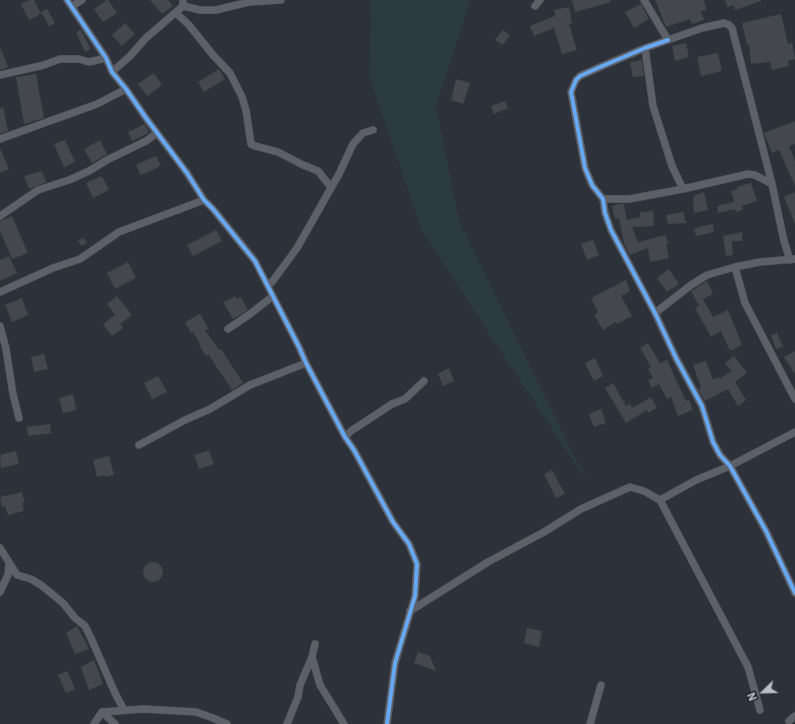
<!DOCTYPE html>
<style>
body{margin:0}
#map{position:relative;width:795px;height:724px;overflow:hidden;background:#2d3139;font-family:"IBM Plex Sans",sans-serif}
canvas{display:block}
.north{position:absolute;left:743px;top:672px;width:40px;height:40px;-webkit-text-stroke:3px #212634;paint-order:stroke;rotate:247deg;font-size:11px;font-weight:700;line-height:16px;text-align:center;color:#b8bdc9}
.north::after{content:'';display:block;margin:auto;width:14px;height:18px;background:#b8bdc9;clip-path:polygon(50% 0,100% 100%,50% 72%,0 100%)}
</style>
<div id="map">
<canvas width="795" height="724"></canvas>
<div class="north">N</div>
</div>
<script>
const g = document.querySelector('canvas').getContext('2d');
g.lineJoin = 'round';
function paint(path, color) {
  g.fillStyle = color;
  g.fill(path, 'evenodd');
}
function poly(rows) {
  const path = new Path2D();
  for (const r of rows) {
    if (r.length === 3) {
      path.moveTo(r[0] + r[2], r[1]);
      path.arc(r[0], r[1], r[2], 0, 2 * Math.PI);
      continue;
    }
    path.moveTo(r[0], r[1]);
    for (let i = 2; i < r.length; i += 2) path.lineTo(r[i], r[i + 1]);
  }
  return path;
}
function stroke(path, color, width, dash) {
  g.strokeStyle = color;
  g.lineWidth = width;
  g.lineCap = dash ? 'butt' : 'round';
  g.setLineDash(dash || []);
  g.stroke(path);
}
const green = poly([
 [371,0,470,0,436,106,459,221,590,487,422,231,369,77]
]);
const building = poly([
 [29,0,34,0,41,14,29,20,21,4],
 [107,0,108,0,117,13,103,22,94,9],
 [150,0,168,0,173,6,162,14],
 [572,0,611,0,611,2,575,12],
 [655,0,704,0,706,10,701,11,704,20,692,24,690,19,666,27],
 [725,0,761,0,761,1,735,10,734,5,727,7],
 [641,4,649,19,634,28,625,12],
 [569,7,572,24,569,24,577,50,562,54,554,28,534,36,530,26,555,16,554,10],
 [47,9,55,23,49,26,41,12],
 [781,14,788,44,792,43,795,59,788,61,789,66,772,70,770,62,751,64,749,45,747,45,742,23],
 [125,23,135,34,122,46,112,35],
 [81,30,91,49,85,52,76,32],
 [503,30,510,35,503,45,495,40],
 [686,43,689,57,675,61,672,46],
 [0,47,8,67,0,70],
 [718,53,722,71,701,76,697,57],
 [642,60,644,76,633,77,630,62],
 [219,69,225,79,204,92,198,82],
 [154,73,162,85,147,96,138,84],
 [36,74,44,118,24,124,16,77],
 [456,79,470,83,463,104,451,100],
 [505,101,508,108,494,114,491,106],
 [3,107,8,131,0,134,0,108],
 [795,121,795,144,789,146,795,161,795,186,779,150,772,153,764,133],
 [145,124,149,133,132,141,128,132],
 [65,140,75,162,64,167,54,144],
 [100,140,107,154,92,163,84,149],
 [0,148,9,169,0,173],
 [156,156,161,166,141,175,136,165],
 [42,171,46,182,29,189,24,176],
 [102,176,109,190,93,198,86,183],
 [751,183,757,201,742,206,743,210,736,212,735,209,718,213,717,206,734,202,731,191,738,189,737,187],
 [704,192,708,210,694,213,693,196],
 [795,192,795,224,784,197],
 [620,204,624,204,627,220,640,217,640,212,653,211,654,226,632,227,638,242,666,235,668,243,666,244,669,258,650,262,648,248,630,255,624,243,619,218,615,219,612,206],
 [683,212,686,223,668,224,666,215],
 [12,216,28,253,12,259,0,231,0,221],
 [713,224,714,232,696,236,694,229,698,228,698,227],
 [216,230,222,241,193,256,187,245],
 [742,232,742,241,732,241,733,255,726,256,723,236],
 [84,238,87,243,81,246,78,240],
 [593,240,599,255,587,260,581,244],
 [9,256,17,273,0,281,0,260],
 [128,262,136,278,115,289,107,273],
 [669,269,679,284,667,292,657,278],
 [626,280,630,291,621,296,632,316,617,324,616,322,603,330,594,315,598,312,591,298],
 [707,281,713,294,703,299,713,317,728,310,742,345,730,351,721,331,711,337,695,308,699,306,691,291],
 [117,296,132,315,120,324,123,328,112,336,103,324,115,315,107,304],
 [236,296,237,299,241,297,248,310,233,319,223,302],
 [22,298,28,315,12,322,5,305],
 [200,314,209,329,205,330,219,350,221,349,243,383,232,390,208,354,206,356,199,345,200,344,193,332,191,333,185,322],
 [777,333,783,346,776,349,771,335],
 [648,343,660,363,667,360,686,401,689,400,693,410,678,416,671,397,667,399,659,384,652,388,648,380,653,378,648,369,651,367,640,348],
 [795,351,795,374,784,357],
 [44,354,48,369,34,372,31,357],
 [734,356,747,373,735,382,746,400,738,406,728,389,705,401,698,389,701,387,693,365,706,361,713,380,719,377,719,379,732,371,725,363],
 [595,358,603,376,594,381,585,363],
 [449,368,454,381,443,386,438,374],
 [158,376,167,392,152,399,144,383],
 [613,383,626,406,630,404,632,408,651,397,657,408,648,413,647,410,626,423,605,388],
 [73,394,76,410,63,413,59,398],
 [601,409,606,423,594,427,589,414],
 [50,424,51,433,28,436,27,427],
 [209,450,214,464,199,469,194,455],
 [16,451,19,464,1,468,0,455],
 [109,456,114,475,105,477,104,475,97,477,93,460],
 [552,470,565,494,556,498,544,474],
 [22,492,25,502,22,503,24,511,8,515,5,506,2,507,0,497],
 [153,572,10],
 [77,626,89,649,75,654,66,633],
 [527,628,542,631,539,647,524,643],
 [418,652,430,656,436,671,414,663],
 [94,660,103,684,89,690,81,667],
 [67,671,75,689,66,693,58,675]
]);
const minor = poly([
 [67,0,106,58,112,72,126,89,146,118,187,173,204,200,213,209,255,261,299,347,306,363,345,437,354,450,393,522,409,544,417,564,415,596,395,663,387,724],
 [644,0,668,40,702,28,724,23,729,25,732,28,772,184,784,241,790,260],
 [72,6,82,0],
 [183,6,200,10,216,10,249,2,281,0],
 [535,6,540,0],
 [176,13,189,25,213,55,230,73,242,97,246,110,251,144,255,146,278,152,303,165,318,171,331,187],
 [668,40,645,48,600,67,580,76,576,80,571,92,585,168,592,185,603,199,605,213,611,230,655,313,676,358,702,406,713,442,720,455,730,466,766,531,795,593],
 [645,48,653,106,672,166,683,189],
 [112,72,130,56,146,38,183,6,183,0],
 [0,75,44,65,60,59,79,59,89,62,106,58],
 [0,139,97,104,126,89],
 [603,199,629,199,683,189,748,174,755,175,772,184],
 [0,216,38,190,69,180,89,171,107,160,146,141,157,133],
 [735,267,745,303,795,399],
 [267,284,272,282,297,248,339,174,353,144,363,133,373,130],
 [0,292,53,268,80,259,119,232,204,200],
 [655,313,691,285,707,275,735,267,760,262,795,259],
 [0,326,6,349,13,394,19,418],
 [228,329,250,314,273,296],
 [345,437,351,431,392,404,405,399,424,381],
 [139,445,185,420,210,409,250,385,306,363],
 [0,548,17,575,31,579,41,585,63,603,75,618,85,626,91,638,115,693,124,710],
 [0,592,8,575,9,564],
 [410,611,488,562,544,532,581,509,630,487,644,491,660,500],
 [315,644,312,657,320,685,344,724],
 [760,710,748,667,660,500,696,480,730,466,795,432],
 [102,712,115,724],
 [789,721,795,716],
 [94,724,102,712,144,709,196,712,213,718,227,724],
 [287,724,298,697,300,685,312,657],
 [590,724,601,685]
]);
const cycleway = poly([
 [67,0,106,58,112,72,126,89,146,118,187,173,204,200,213,209,255,261,299,347,306,363,345,437,354,450,393,522,409,544,417,564,415,596,395,663,387,724],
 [668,40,645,48,600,67,580,76,576,80,571,92,585,168,592,185,603,199,605,213,611,230,655,313,676,358,702,406,713,442,720,455,730,466,766,531,795,593]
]);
paint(green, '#2b3b3f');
paint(building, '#44474e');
stroke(minor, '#494c52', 8);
stroke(minor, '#5d6068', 7);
stroke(cycleway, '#66a8f1', 4);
</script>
